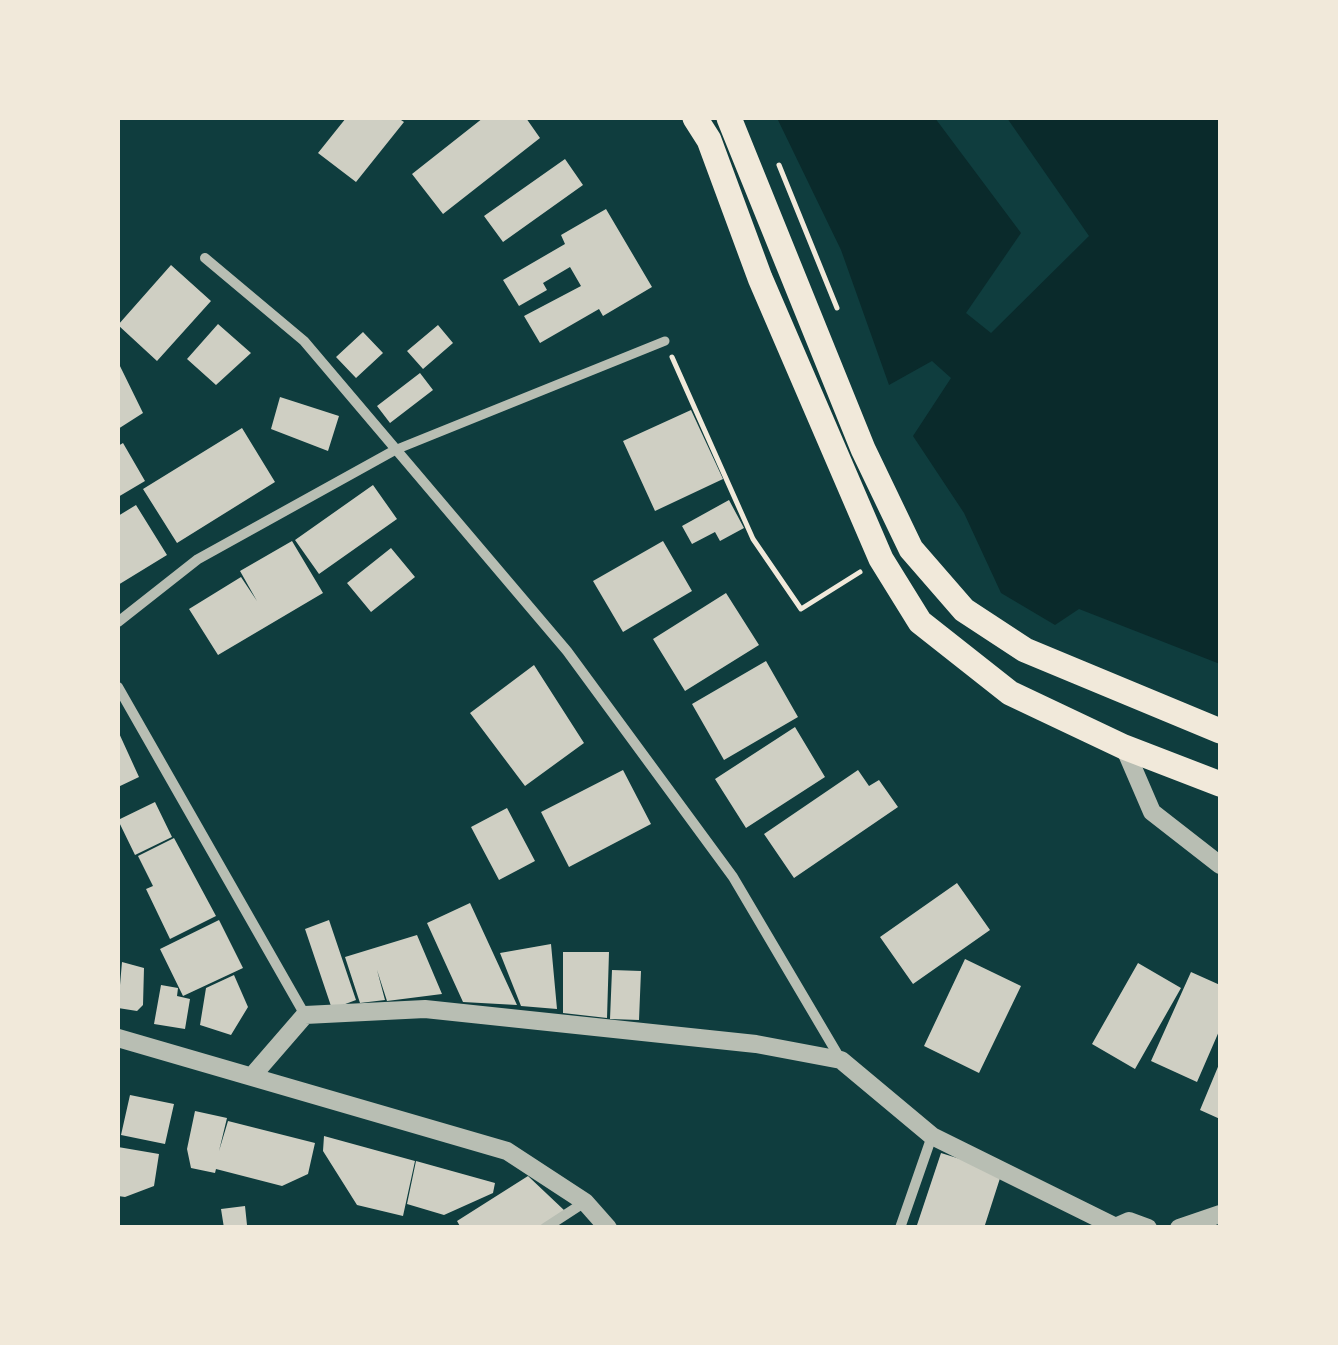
<!DOCTYPE html>
<style>
body{margin:0}
#map{position:relative;width:1338px;height:1345px;overflow:hidden;background:#0f3d3e;font-family:"Noto Serif",serif}
canvas{display:block}
.frame{position:absolute;inset:0;border:120px solid #f1e9da;pointer-events:none}
</style>
<div id="map">
<canvas width="1338" height="1345"></canvas>
<div class="frame"></div>
</div>
<script>
const g = document.querySelector('canvas').getContext('2d');
g.lineJoin = 'round';
function paint(path, color) {
  g.fillStyle = color;
  g.fill(path, 'evenodd');
}
function poly(rows) {
  const path = new Path2D();
  for (const r of rows) {
    path.moveTo(r[0], r[1]);
    for (let i = 2; i < r.length; i += 2) path.lineTo(r[i], r[i + 1]);
  }
  return path;
}
function stroke(path, color, width, dash) {
  g.strokeStyle = color;
  g.lineWidth = width;
  g.lineCap = dash ? 'butt' : 'round';
  g.setLineDash(dash || []);
  g.stroke(path);
}
const water = poly([
 [777,118,935,118,1021,233,966,313,991,333,1089,236,1007,118,1220,118,1220,664,1079,609,1055,625,1001,593,964,513,913,436,951,378,932,361,889,385,841,250]
]);
const building = poly([
 [346,118,398,118,404,122,356,182,318,153],
 [483,118,526,118,540,138,443,214,412,174],
 [565,159,583,185,503,242,484,216],
 [606,209,652,287,603,316,599,309,540,343,524,316,581,286,570,267,543,283,547,290,519,306,503,280,565,244,561,235],
 [171,265,211,301,157,361,118,325],
 [218,324,251,353,216,385,187,359],
 [438,325,453,343,423,369,407,351],
 [363,332,383,353,356,378,336,357],
 [118,362,143,413,118,429],
 [420,373,433,390,390,423,377,406],
 [280,397,339,416,328,451,271,429],
 [691,410,723,479,655,511,623,441],
 [242,428,275,482,177,543,143,489],
 [123,443,145,481,118,497,118,446],
 [373,485,397,519,319,574,295,540],
 [729,500,744,528,720,541,715,532,692,544,682,526],
 [136,505,167,555,118,585,118,516],
 [292,541,323,593,218,655,189,609,241,577,257,601,240,571],
 [663,541,692,591,623,632,593,581],
 [391,548,415,577,371,612,347,583],
 [726,593,759,645,685,691,653,639],
 [766,661,798,717,724,760,692,704],
 [534,665,584,743,525,786,470,713],
 [795,727,825,777,746,828,715,779],
 [118,731,139,777,118,787],
 [623,770,651,824,569,867,541,812],
 [858,770,869,786,879,780,898,807,794,878,764,834],
 [155,802,172,837,135,855,118,820],
 [507,808,535,861,499,880,471,827],
 [174,838,216,916,170,939,146,889,153,886,138,856],
 [957,883,990,930,913,984,880,937],
 [470,903,517,1005,463,1002,427,923],
 [219,920,243,968,183,996,160,949],
 [329,920,356,1000,332,1009,305,929],
 [417,935,442,994,387,1001,377,970,385,1000,360,1003,345,957],
 [551,944,557,1009,521,1006,500,953],
 [563,952,609,952,607,1018,563,1013],
 [965,959,1021,986,979,1073,924,1046],
 [122,962,144,968,143,1005,137,1011,118,1008],
 [1138,963,1181,988,1135,1069,1092,1044],
 [612,970,641,971,639,1020,610,1019],
 [1191,972,1220,985,1220,1029,1197,1082,1151,1061],
 [234,975,248,1007,231,1035,200,1025,206,988],
 [161,985,178,988,177,996,190,999,185,1029,154,1024],
 [1220,1062,1220,1119,1200,1110],
 [130,1095,174,1104,165,1144,121,1135],
 [195,1111,227,1118,219,1151,228,1121,315,1143,308,1174,282,1186,216,1169,215,1173,191,1168,187,1149],
 [324,1136,415,1161,403,1216,357,1205,323,1151],
 [118,1147,159,1154,154,1186,125,1197,118,1196],
 [941,1153,1002,1172,984,1228,916,1228],
 [416,1161,495,1183,493,1193,444,1215,407,1204],
 [528,1176,565,1211,539,1228,461,1228,457,1221],
 [245,1206,247,1225,224,1228,221,1209]
]);
const path = poly([
 [779,165,837,308],
 [672,357,753,539,801,609,860,572]
]);
const pedestrian = poly([
 [395,450,665,341]
]);
const minor = poly([
 [205,258,304,341,567,651,733,877,841,1060],
 [118,622,198,559,395,450],
 [118,687,305,1015],
 [545,1228,585,1202],
 [900,1228,932,1136]
]);
const tertiary = poly([
 [1124,747,1152,812,1220,865],
 [118,1038,507,1151,585,1202,608,1228],
 [253,1075,305,1015,425,1009,756,1044,841,1060,932,1136,1114,1226],
 [1113,1228,1129,1221,1148,1228],
 [1179,1228,1220,1214]
]);
const primary = poly([
 [695,118,709,140,760,278,881,559,920,622,1010,693,1124,747,1220,784],
 [729,118,863,449,911,549,964,610,1025,650,1220,731]
]);
paint(water, '#0a2a2b');
paint(building, '#cfcfc3');
stroke(path, '#f1e9da', 5);
stroke(pedestrian, '#b8beb3', 9);
stroke(minor, '#b8beb3', 10);
stroke(tertiary, '#b8beb3', 18);
stroke(primary, '#f1e9da', 25);
</script>
